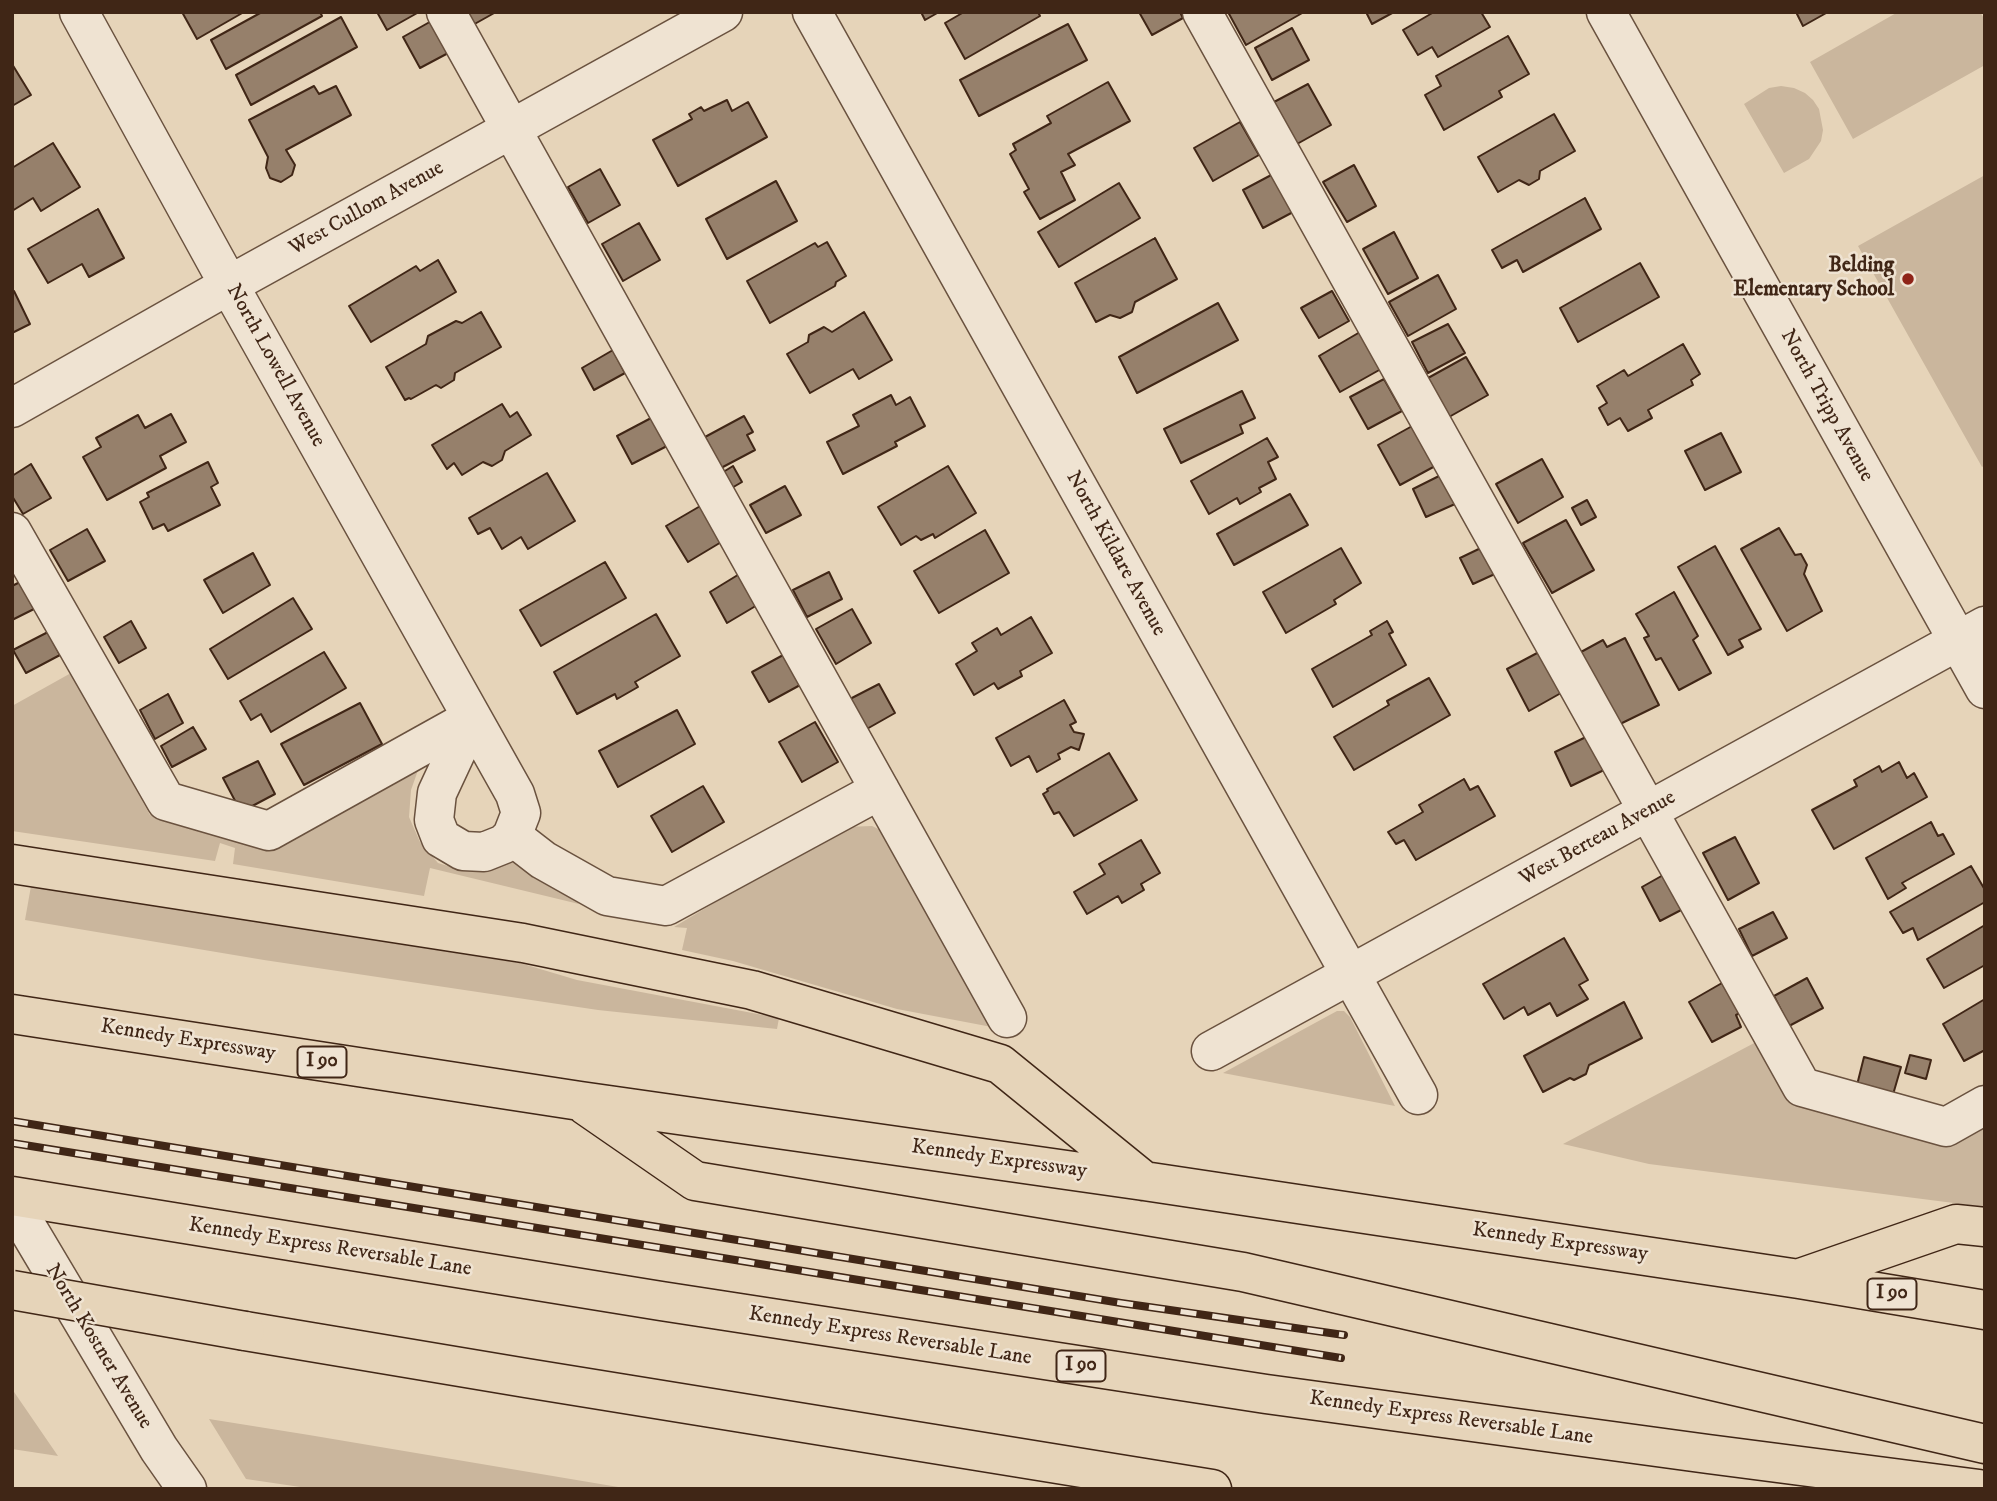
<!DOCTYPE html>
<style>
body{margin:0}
#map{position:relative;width:1997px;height:1501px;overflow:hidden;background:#e6d4b9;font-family:"IM FELL DW Pica",serif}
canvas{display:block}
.frame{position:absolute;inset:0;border:14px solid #402616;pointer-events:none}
</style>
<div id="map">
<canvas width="1997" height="1501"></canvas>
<div class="frame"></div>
</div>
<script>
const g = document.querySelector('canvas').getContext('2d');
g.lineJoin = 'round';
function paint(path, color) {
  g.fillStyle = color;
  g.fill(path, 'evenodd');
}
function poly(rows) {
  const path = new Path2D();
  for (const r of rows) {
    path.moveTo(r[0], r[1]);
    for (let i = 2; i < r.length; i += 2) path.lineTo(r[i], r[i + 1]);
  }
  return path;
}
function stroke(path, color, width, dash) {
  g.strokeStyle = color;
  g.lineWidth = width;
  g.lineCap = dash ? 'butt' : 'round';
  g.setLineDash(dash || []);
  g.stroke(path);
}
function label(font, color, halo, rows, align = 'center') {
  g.font = font + ' "IM FELL DW Pica",serif';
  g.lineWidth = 5;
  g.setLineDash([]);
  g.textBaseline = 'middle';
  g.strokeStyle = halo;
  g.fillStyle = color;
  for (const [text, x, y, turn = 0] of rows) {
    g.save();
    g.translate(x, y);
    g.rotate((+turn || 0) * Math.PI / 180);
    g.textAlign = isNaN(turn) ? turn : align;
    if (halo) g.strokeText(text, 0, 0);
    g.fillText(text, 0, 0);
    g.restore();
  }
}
const green = poly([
 [1898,12,1980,12,1985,20,1985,65,1853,139,1810,62],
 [1781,86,1794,88,1805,93,1813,100,1819,109,1823,130,1821,141,1809,159,1784,173,1744,104,1769,88],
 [1985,175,1985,465,1982,467,1858,246],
 [71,673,150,815,265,846,422,759,411,790,409,817,420,842,438,863,461,870,476,872,509,855,522,858,579,904,430,868,424,896,233,864,235,848,220,843,215,861,12,831,12,706],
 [872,826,891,835,997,1028,897,1009,733,961,682,950,687,928,674,927,806,848,845,827],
 [31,886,520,963,577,980,779,1018,777,1029,598,1010,264,960,25,920],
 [1337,1011,1344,1011,1350,1017,1395,1106,1223,1073],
 [1758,1041,1794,1103,1985,1116,1985,1207,1649,1164,1563,1144],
 [12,1389,58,1456,12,1449],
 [209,1419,309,1435,630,1489,314,1489,246,1479]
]);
const building = poly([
 [182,12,244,12,197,39,182,12],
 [262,12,320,12,322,16,226,69,211,40,262,12],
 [377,12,419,12,387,30,377,12],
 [464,12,496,12,471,26,464,12],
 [921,12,939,12,925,20,921,12],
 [964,12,1038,12,1040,16,965,59,945,23,964,12],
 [1139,12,1180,12,1183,18,1152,35,1139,12],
 [1228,12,1304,12,1246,45,1228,12],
 [1366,12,1394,12,1372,24,1366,12],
 [1434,12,1481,12,1490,27,1438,57,1432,47,1418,55,1403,30,1434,12],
 [1796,12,1828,12,1803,26,1796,12],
 [341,17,357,47,251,105,236,75,341,17],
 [435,19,452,51,420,68,403,37,435,19],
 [1068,24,1087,60,979,116,960,80,1068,24],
 [1292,28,1309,60,1272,80,1255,48,1292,28],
 [1508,36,1529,74,1499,91,1502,97,1444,130,1425,95,1441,86,1436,76,1508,36],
 [12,64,31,95,12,106,12,64],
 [1108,82,1130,121,1068,154,1075,165,1061,172,1075,200,1040,219,1024,192,1029,189,1010,154,1016,150,1013,144,1051,123,1047,116,1108,82],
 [1308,84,1331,125,1297,144,1274,102,1308,84],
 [314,86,319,94,336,86,351,115,286,150,295,165,292,175,281,182,270,178,266,168,268,157,249,120,314,86],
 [727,100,732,111,748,102,767,137,678,186,653,140,692,119,689,114,701,107,704,111,727,100],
 [1554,114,1575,151,1540,171,1539,179,1529,185,1519,180,1498,192,1478,157,1554,114],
 [1240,122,1259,155,1213,181,1194,148,1240,122],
 [53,143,80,187,41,211,33,198,12,211,12,168,53,143],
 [1354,165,1376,206,1347,222,1323,182,1354,165],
 [600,169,620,205,588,223,568,187,600,169],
 [1275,173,1295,211,1263,228,1243,190,1275,173],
 [776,181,797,221,727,259,706,219,776,181],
 [1119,183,1140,218,1059,267,1038,232,1119,183],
 [1585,198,1601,229,1523,272,1517,260,1502,268,1492,250,1585,198],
 [98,209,124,258,89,277,82,264,48,283,28,249,98,209],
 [639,223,660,260,623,281,602,244,639,223],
 [1394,232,1418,278,1388,294,1363,249,1394,232],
 [1155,238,1177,279,1135,302,1132,312,1120,318,1110,315,1096,322,1075,283,1155,238],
 [827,242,846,276,836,282,835,286,770,323,747,281,815,243,818,247,827,242],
 [438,260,456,292,371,342,349,306,416,266,420,271,438,260],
 [1640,263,1659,297,1578,342,1560,308,1640,263],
 [1438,275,1456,309,1408,336,1389,302,1438,275],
 [14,291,30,324,12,333,12,292,14,291],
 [1332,291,1349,321,1319,338,1301,308,1332,291],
 [1218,303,1238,340,1137,393,1119,357,1218,303],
 [481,312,501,347,455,373,454,380,441,388,436,385,411,399,409,398,405,400,386,367,426,344,428,336,456,321,462,323,481,312],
 [864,312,892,360,859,379,853,369,810,393,787,354,808,342,809,335,824,327,832,332,864,312],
 [1448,324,1465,353,1428,373,1412,342,1448,324],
 [1360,332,1381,369,1340,392,1319,356,1360,332],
 [1683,344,1700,374,1691,380,1693,385,1648,410,1652,418,1628,431,1620,418,1608,425,1599,408,1607,403,1597,386,1624,370,1628,376,1683,344],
 [613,350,625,373,594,390,582,368,613,350],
 [1466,357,1488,395,1449,417,1428,378,1466,357],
 [1384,379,1402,411,1368,429,1350,397,1384,379],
 [1242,391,1255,418,1240,425,1243,433,1181,463,1164,429,1242,391],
 [891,395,896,405,910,397,925,426,895,442,897,446,843,474,827,442,859,426,853,415,891,395],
 [502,404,510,417,517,412,531,435,505,451,502,460,492,466,483,462,462,475,454,463,447,469,432,445,502,404],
 [171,414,186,442,160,456,166,468,107,500,83,457,101,447,96,438,138,415,145,428,171,414],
 [744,416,753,432,747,435,755,450,721,468,705,437,744,416],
 [653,417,667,446,632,464,617,436,653,417],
 [1414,425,1437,465,1400,485,1378,445,1414,425],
 [1721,433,1741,472,1705,490,1685,451,1721,433],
 [1267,438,1278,457,1268,462,1276,479,1259,488,1261,492,1240,504,1237,498,1209,514,1191,481,1267,438],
 [1542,459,1563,497,1518,523,1496,484,1542,459],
 [208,462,218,483,211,487,220,505,168,531,164,524,153,529,140,502,149,497,147,493,208,462],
 [31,464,51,498,23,514,12,496,12,476,31,464],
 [733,466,742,482,730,489,720,474,733,466],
 [948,466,976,513,935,538,933,534,921,540,916,536,901,545,878,507,948,466],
 [547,473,575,521,528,549,521,537,502,549,490,528,478,534,469,518,547,473],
 [1441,475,1455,504,1426,517,1413,489,1441,475],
 [785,486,801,515,766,533,750,505,785,486],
 [1290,494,1308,525,1234,565,1217,534,1290,494],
 [1587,500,1596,517,1581,525,1572,508,1587,500],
 [702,505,723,541,688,562,666,526,702,505],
 [1566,520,1594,570,1552,593,1523,543,1566,520],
 [1779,528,1795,555,1801,554,1807,565,1804,574,1822,611,1787,631,1741,549,1779,528],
 [87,529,105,561,68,581,50,550,87,529],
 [985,530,1009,573,939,613,914,571,985,530],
 [1485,546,1497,573,1473,584,1460,558,1485,546],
 [1715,546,1761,629,1739,640,1743,647,1728,655,1678,567,1715,546],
 [1341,548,1361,583,1334,600,1336,604,1286,633,1263,592,1341,548],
 [253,553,270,585,223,613,204,580,253,553],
 [605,562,626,598,541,646,520,610,605,562],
 [829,572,842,599,807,617,793,590,829,572],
 [741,573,759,604,727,623,710,592,741,573],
 [20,582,34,609,12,620,12,586,20,582],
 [1674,592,1698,636,1693,640,1711,673,1679,690,1661,658,1656,660,1644,638,1649,636,1636,614,1674,592],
 [293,598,312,629,228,679,210,649,293,598],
 [852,609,871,643,836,664,816,629,852,609],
 [656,614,680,656,635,682,638,687,617,699,615,694,577,714,554,672,656,614],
 [1031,617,1052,653,1020,671,1022,676,998,689,994,683,974,695,956,664,977,651,972,643,997,628,1001,635,1031,617],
 [131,621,146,648,119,663,104,637,131,621],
 [1387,621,1393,632,1389,634,1406,665,1333,707,1312,669,1372,635,1370,631,1387,621],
 [48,632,60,655,26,673,13,650,48,632],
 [1625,638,1659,705,1618,725,1581,652,1603,640,1607,647,1625,638],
 [324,652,346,688,271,732,261,714,251,720,240,701,324,652],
 [1539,652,1561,693,1529,711,1507,669,1539,652],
 [785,654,802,684,769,702,752,672,785,654],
 [1429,678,1450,715,1354,770,1334,737,1389,705,1387,701,1429,678],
 [879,684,895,713,865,730,848,700,879,684],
 [168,694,183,723,155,739,140,710,168,694],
 [1064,700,1076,722,1070,725,1074,732,1084,734,1079,750,1071,747,1058,754,1060,759,1037,772,1029,756,1011,766,996,738,1064,700],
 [360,703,382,744,304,785,281,744,360,703],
 [677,710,695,744,618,787,599,751,677,710],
 [815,722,838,762,802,782,779,742,815,722],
 [193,727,206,749,172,767,161,746,193,727],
 [1588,736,1604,770,1571,786,1555,752,1588,736],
 [1109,753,1137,800,1074,836,1059,812,1054,814,1043,794,1048,791,1047,789,1109,753],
 [258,761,275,794,241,812,223,778,258,761],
 [1899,762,1907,778,1914,773,1927,797,1834,849,1812,810,1857,786,1854,780,1879,766,1882,772,1899,762],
 [1464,779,1470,790,1478,786,1495,816,1416,860,1404,840,1396,844,1388,832,1423,812,1419,805,1464,779],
 [703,786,724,822,672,852,651,816,703,786],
 [1931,822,1938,836,1943,834,1954,854,1902,883,1906,888,1888,899,1866,858,1931,822],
 [1735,837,1759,883,1728,900,1703,853,1735,837],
 [1141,840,1160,873,1141,884,1144,890,1122,903,1118,896,1087,914,1074,892,1105,874,1099,864,1141,840],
 [1971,866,1985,890,1985,902,1918,940,1913,928,1903,933,1890,912,1971,866],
 [1665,874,1685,908,1660,921,1642,887,1665,874],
 [1773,912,1787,938,1752,956,1739,929,1773,912],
 [1985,925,1985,965,1944,988,1927,959,1985,925],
 [1564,938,1588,980,1579,985,1588,999,1557,1016,1550,1003,1528,1015,1524,1007,1504,1019,1483,984,1564,938],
 [1807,978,1823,1008,1789,1026,1774,996,1807,978],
 [1722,983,1740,1013,1736,1015,1741,1027,1712,1042,1689,1002,1722,983],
 [1985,999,1985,1050,1964,1061,1943,1024,1985,999],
 [1624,1002,1642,1038,1589,1065,1586,1074,1574,1080,1570,1078,1543,1092,1524,1056,1624,1002],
 [1910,1055,1931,1060,1926,1079,1905,1073,1910,1055],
 [1864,1057,1901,1067,1892,1098,1856,1089,1864,1057]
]);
const minor = poly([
 [79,12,229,285,515,794,521,813,512,836,504,844,484,852,463,851,441,838,434,820,437,793,472,718],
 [446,12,1007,1018],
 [812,12,1418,1095],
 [1202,12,1802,1087,1946,1127,1985,1105],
 [1606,12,1985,689],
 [12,408,229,285,723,12],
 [12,532,166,801,269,831,472,718],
 [512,836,543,860,607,896,666,906,880,790],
 [1211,1051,1985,626],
 [12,1202,159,1449,187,1489]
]);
const highway = poly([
 [12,864,523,943,752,990,1000,1064,1144,1181],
 [12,1014,580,1101,1144,1181,1799,1279,1985,1310],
 [585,1105,695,1181,1243,1272,1985,1444],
 [12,1196,661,1301,1266,1394,1708,1454,1979,1489],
 [1803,1277,1956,1224,1985,1227],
 [245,1331,526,1378,1212,1489]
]);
const rail = poly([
 [12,1121,1121,1303,1344,1335],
 [12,1143,1341,1358]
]);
const highwayBridge = poly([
 [12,1290,245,1331]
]);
const markers = [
 [1908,279,7,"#8f2418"]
];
const shields = [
 [322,1062,49],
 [1892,1294,49],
 [1081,1366,49]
];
const shieldNames = [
 ["I 90",322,1062],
 ["I 90",1892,1294],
 ["I 90",1081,1366]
];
const streetNames = [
 ["West Cullom Avenue",367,209,-29],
 ["North Lowell Avenue",275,366,61],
 ["North Tripp Avenue",1826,406,61],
 ["North Kildare Avenue",1115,554,61],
 ["West Berteau Avenue",1598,839,-29],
 ["Kennedy Expressway",188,1041,9],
 ["Kennedy Expressway",999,1160,8],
 ["Kennedy Expressway",1560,1243,8],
 ["Kennedy Express Reversable Lane",330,1248,9],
 ["Kennedy Express Reversable Lane",890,1337,9],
 ["North Kostner Avenue",98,1347,59],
 ["Kennedy Express Reversable Lane",1451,1419,8]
];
const poiNames = [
 ["Belding",1894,267],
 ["Elementary School",1894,291]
];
paint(green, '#cab69d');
paint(building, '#96806b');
stroke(building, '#402616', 2);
stroke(minor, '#6a523f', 41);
stroke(highway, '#402616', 41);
stroke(minor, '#efe3d2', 38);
stroke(highway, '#e6d4b9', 38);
stroke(rail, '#402616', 8);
stroke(rail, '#efe3d2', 5, [16]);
stroke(highwayBridge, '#402616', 41, []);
stroke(highwayBridge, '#e6d4b9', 38);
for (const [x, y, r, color] of markers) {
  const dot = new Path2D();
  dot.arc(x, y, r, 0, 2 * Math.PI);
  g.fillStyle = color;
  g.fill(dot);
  stroke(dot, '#efe3d2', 2.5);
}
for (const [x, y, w] of shields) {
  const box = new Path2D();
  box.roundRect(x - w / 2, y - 15.5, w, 31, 5);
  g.fillStyle = '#efe3d2';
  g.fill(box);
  stroke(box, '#402616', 2);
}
label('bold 19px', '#402616', null, shieldNames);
label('21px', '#402616', '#efe3d2', streetNames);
label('bold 21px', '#402616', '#efe3d2', poiNames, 'right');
</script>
